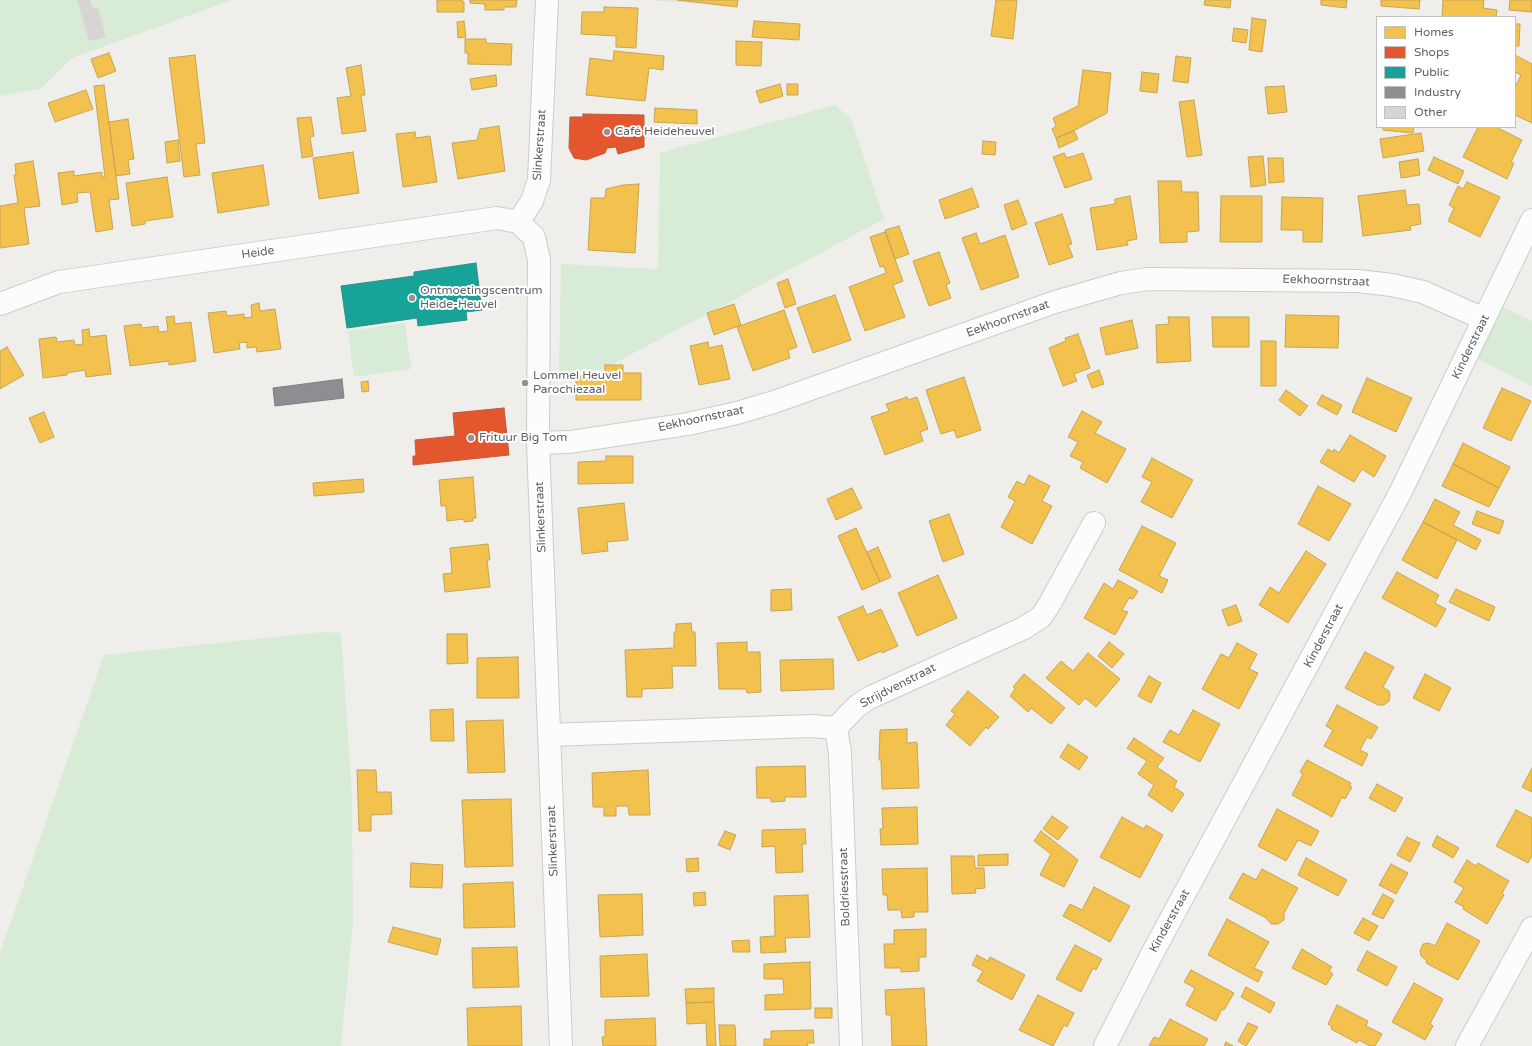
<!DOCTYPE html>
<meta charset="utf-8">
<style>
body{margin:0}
#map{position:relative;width:1532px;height:1046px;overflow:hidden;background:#efeeea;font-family:"Varela Round",sans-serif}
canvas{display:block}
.legend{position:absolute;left:1376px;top:16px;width:140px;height:112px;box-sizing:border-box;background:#fff;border:1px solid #bfc1c3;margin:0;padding:5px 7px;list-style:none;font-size:12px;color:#5f6368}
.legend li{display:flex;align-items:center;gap:8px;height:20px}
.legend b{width:20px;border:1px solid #bfc1c3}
</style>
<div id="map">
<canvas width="1532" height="1046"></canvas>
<ul class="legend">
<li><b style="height:11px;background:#f2c14e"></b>Homes</li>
<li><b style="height:11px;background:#e4572e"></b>Shops</li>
<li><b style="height:11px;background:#17a398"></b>Public</li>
<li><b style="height:11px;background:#8d8d92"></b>Industry</li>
<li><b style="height:11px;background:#d6d5d3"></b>Other</li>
</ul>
</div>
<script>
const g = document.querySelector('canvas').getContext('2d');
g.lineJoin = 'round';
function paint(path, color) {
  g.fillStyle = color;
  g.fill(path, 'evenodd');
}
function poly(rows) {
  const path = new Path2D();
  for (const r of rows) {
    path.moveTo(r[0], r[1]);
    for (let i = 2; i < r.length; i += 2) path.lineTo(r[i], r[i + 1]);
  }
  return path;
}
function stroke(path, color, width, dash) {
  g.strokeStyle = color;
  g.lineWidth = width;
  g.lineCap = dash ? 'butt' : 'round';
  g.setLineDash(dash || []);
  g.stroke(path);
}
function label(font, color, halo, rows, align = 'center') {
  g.font = font + ' "Varela Round",sans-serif';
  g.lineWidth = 4;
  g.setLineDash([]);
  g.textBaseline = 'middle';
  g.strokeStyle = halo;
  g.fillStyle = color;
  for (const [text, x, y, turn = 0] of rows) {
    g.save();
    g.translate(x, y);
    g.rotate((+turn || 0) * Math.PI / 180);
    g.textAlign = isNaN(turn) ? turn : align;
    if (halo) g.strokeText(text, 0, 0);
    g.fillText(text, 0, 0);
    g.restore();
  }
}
const education = poly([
 [648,0,738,0,738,6]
]);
const green = poly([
 [0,0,232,0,72,58,40,89,0,96],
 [835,105,851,119,884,219,604,369,559,373,561,264,658,269,660,153],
 [1503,307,1532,321,1532,386,1477,359],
 [405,323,411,369,354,377,348,331],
 [323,632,341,633,352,797,353,923,341,1046,0,1046,0,953,104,655]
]);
const homes = poly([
 [437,0,462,0,464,2,464,12,437,12,437,0],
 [470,0,517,0,516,7,504,7,504,10,485,10,485,4,470,3,470,0],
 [678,0,738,0,737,7,678,0],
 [996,0,1017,0,1013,39,991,36,996,0],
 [1205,0,1231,0,1230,8,1204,5,1205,0],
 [1321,0,1347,0,1346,8,1321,5,1321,0],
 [1381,0,1420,0,1419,9,1381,6,1381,0],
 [1443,0,1484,0,1483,8,1497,10,1496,17,1442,17,1443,0],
 [1510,0,1532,0,1532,12,1509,10,1510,0],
 [604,7,638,8,636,48,616,47,616,36,581,34,582,12,604,12,604,7],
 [1252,18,1266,20,1262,52,1249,50,1252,18],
 [464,21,466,37,458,38,457,22,464,21],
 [754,21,800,24,799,40,752,37,754,21],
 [1515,24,1520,24,1519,46,1515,46,1515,24],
 [1234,28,1248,30,1246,43,1232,41,1234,28],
 [465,39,486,39,486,43,512,44,511,65,468,64,468,53,465,53,465,39],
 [736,41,762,42,761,66,736,65,736,41],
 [614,51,664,56,663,70,649,68,645,101,586,95,590,58,613,61,614,51],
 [109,53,116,71,98,78,91,59,109,53],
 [195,55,205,143,196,144,200,175,184,177,169,58,195,55],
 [1515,55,1532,64,1532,123,1515,115,1515,87,1521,75,1515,72,1515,55],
 [1176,56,1191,58,1188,83,1173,81,1176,56],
 [361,65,365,95,361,95,366,131,342,134,337,98,351,96,346,68,361,65],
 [1083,70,1111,73,1107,113,1077,129,1056,138,1052,129,1056,126,1053,118,1078,106,1083,70],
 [1142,72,1159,74,1157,93,1140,91,1142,72],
 [496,75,497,86,472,90,470,79,496,75],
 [780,84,783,96,760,103,756,91,780,84],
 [787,84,798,84,798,95,787,95,787,84],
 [104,85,119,199,109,200,113,229,96,232,90,192,77,193,78,202,62,205,58,173,74,171,74,176,102,172,102,177,105,177,94,86,104,85],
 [1284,86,1287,112,1268,114,1265,87,1284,86],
 [86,90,93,109,55,122,48,103,86,90],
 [1194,100,1202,155,1187,157,1179,102,1194,100],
 [655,108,697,110,697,124,654,122,655,108],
 [311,117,314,136,310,137,313,156,302,158,297,118,311,117],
 [128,119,134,159,128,160,130,174,116,176,109,122,128,119],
 [499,126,505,171,458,179,452,143,477,140,480,129,499,126],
 [1383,127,1414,127,1413,133,1383,130,1383,127],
 [1478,127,1496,127,1522,140,1511,162,1514,163,1507,179,1463,157,1478,127],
 [1074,131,1078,139,1059,148,1056,138,1074,131],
 [415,132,416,138,430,136,437,182,403,187,396,134,415,132],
 [1421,133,1424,151,1383,158,1380,139,1421,133],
 [178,140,180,161,167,163,165,142,178,140],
 [983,141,996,142,995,155,982,154,983,141],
 [353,152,359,193,319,199,313,158,353,152],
 [1064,153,1067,158,1083,153,1092,179,1065,188,1053,157,1064,153],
 [1263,156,1266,185,1251,187,1248,157,1263,156],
 [1434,157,1464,171,1458,184,1428,170,1434,157],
 [1268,158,1283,158,1284,182,1269,183,1268,158],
 [1418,159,1420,175,1401,178,1399,162,1418,159],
 [33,161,40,206,24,208,29,244,0,248,0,206,18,203,14,175,16,174,15,164,33,161],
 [263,165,269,205,218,213,212,173,263,165],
 [167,177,173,217,145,221,145,224,132,226,126,183,167,177],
 [1158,181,1181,181,1182,192,1198,192,1199,231,1187,232,1187,242,1160,243,1158,181],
 [1467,182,1500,197,1480,237,1448,221,1454,208,1449,205,1458,186,1463,189,1467,182],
 [639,184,635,253,588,250,591,198,605,198,606,189,623,185,639,184],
 [972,188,979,207,945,219,939,200,972,188],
 [1405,190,1407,205,1419,204,1421,224,1410,226,1411,230,1363,236,1358,196,1405,190],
 [1130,196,1137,239,1127,241,1128,245,1097,250,1090,208,1115,204,1115,199,1130,196],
 [1221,196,1262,196,1262,242,1220,242,1221,196],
 [1282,197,1323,198,1322,242,1303,242,1303,230,1281,230,1282,197],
 [1018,200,1027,224,1012,230,1004,205,1018,200],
 [1062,214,1072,244,1068,245,1073,257,1049,265,1035,223,1062,214],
 [899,226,909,254,895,259,885,230,899,226],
 [885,232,903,281,893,285,905,317,865,331,849,287,886,273,884,266,880,267,870,237,885,232],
 [976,233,980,244,1005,235,1019,277,981,290,962,238,976,233],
 [939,252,950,283,946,285,951,298,929,306,913,261,939,252],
 [788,279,796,304,785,308,777,283,788,279],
 [835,295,851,340,813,353,797,308,835,295],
 [259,303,260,311,275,309,281,349,257,352,256,347,247,348,247,342,239,343,240,349,214,353,208,313,226,311,227,316,244,314,244,318,252,317,251,305,259,303],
 [734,304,741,325,714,335,707,313,734,304],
 [784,310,797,347,788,350,790,358,753,371,737,327,784,310],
 [1286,315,1339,316,1338,348,1285,347,1286,315],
 [174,316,175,324,191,322,196,361,169,365,169,361,130,366,124,326,141,324,142,328,158,326,159,332,168,331,166,317,174,316],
 [1168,317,1189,317,1191,361,1157,363,1156,325,1169,324,1168,317],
 [1212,317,1249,317,1249,347,1213,347,1212,317],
 [1132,320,1138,348,1106,355,1100,328,1132,320],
 [89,329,90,337,106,335,111,374,86,377,85,370,67,373,67,375,43,378,39,339,56,337,57,342,74,340,75,345,83,344,82,330,89,329],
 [1078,334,1090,368,1074,374,1077,381,1063,386,1049,348,1066,341,1065,338,1078,334],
 [1261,341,1276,341,1276,386,1261,386,1261,341],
 [708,342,709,348,722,345,730,379,699,385,690,346,708,342],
 [7,347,24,375,0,389,0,351,7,347],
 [605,365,623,365,623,373,641,373,641,400,576,400,576,376,605,376,605,365],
 [1099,370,1104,384,1092,388,1087,375,1099,370],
 [964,377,981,430,957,438,954,430,941,434,926,390,964,377],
 [1367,378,1412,398,1396,432,1352,412,1367,378],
 [368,381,369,391,362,392,361,382,368,381],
 [1502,388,1531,401,1511,441,1483,428,1502,388],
 [1286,390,1308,406,1300,416,1279,400,1286,390],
 [1322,395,1342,405,1337,415,1317,404,1322,395],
 [907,397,908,400,917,397,928,429,920,432,923,441,885,455,871,417,889,411,886,404,907,397],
 [1082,411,1102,422,1095,433,1126,449,1107,483,1080,468,1083,462,1070,456,1078,442,1068,437,1082,411],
 [44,412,54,437,40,443,29,418,44,412],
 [1350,435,1386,456,1374,477,1362,469,1354,482,1320,462,1328,449,1333,452,1334,449,1339,453,1350,435],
 [1463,443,1510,467,1499,488,1453,464,1463,443],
 [606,456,633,456,633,483,578,484,578,462,606,461,606,456],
 [1152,458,1193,480,1172,518,1141,502,1152,482,1142,477,1152,458],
 [1453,464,1499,488,1489,507,1442,486,1453,464],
 [1029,475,1050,486,1042,501,1052,506,1032,544,1001,527,1015,501,1008,497,1017,481,1024,485,1029,475],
 [473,477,476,518,473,518,473,521,464,522,464,519,447,521,446,506,441,506,439,480,473,477],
 [363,479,364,492,314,496,313,483,363,479],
 [1318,486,1351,504,1329,541,1298,524,1318,486],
 [852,488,862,508,836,520,827,499,852,488],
 [1435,499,1460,512,1453,525,1481,540,1476,550,1423,522,1435,499],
 [624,503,628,540,607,542,608,551,582,554,578,508,624,503],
 [1477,511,1504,521,1499,534,1472,524,1477,511],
 [949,514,964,554,943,562,929,521,949,514],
 [1423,522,1457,540,1437,579,1402,560,1423,522],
 [1142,526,1176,543,1159,576,1168,580,1162,593,1119,570,1142,526],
 [856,528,880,582,862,590,838,536,856,528],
 [488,544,490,560,487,560,490,587,445,592,443,574,452,573,450,548,488,544],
 [878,547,891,577,880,582,867,552,878,547],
 [1306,551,1326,564,1288,623,1259,605,1270,587,1279,593,1306,551],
 [1397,572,1439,595,1435,603,1446,609,1436,627,1382,598,1397,572],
 [938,575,957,618,917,636,898,593,938,575],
 [1118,580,1138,591,1133,599,1129,598,1122,610,1128,612,1115,635,1084,618,1104,583,1113,589,1118,580],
 [791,589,792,610,771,611,771,590,791,589],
 [1456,589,1495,607,1489,621,1449,602,1456,589],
 [1236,605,1242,621,1228,626,1222,610,1236,605],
 [863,606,867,615,881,609,898,646,882,653,881,651,858,661,838,617,863,606],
 [691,623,692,632,695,632,696,666,672,666,673,688,642,689,642,697,627,697,625,650,674,648,674,632,676,632,676,624,691,623],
 [447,634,467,634,468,663,447,664,447,634],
 [747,642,747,652,760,652,761,692,747,693,746,689,719,689,717,643,747,642],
 [1109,642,1124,654,1112,668,1098,656,1109,642],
 [1237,643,1257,654,1249,669,1258,673,1239,709,1202,689,1221,654,1229,658,1237,643],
 [1365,652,1394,667,1383,687,1389,691,1390,695,1389,701,1384,705,1378,705,1345,688,1365,652],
 [1088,653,1120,679,1096,707,1085,698,1079,705,1046,678,1061,661,1073,671,1088,653],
 [518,657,519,698,477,698,477,658,518,657],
 [833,659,834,689,781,691,780,660,833,659],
 [1024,674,1065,708,1051,724,1031,708,1028,712,1010,696,1015,689,1013,687,1024,674],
 [1425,674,1451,688,1439,711,1413,698,1425,674],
 [1149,676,1161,683,1151,703,1138,696,1149,676],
 [968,691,999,717,988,729,986,727,970,746,946,725,955,714,951,711,968,691],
 [1337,705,1378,727,1371,739,1367,737,1360,750,1368,754,1362,766,1324,746,1333,730,1326,726,1337,705],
 [453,709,454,741,431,741,430,710,453,709],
 [1193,710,1220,724,1200,762,1163,742,1170,730,1179,735,1193,710],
 [503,720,505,772,468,773,466,721,503,720],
 [907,729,907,743,917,742,919,788,882,789,881,760,879,760,880,730,907,729],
 [1134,738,1164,758,1157,767,1177,781,1174,787,1184,794,1172,812,1148,795,1154,785,1138,774,1147,761,1127,748,1134,738],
 [1068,744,1088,757,1079,770,1060,757,1068,744],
 [1307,760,1351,783,1349,786,1352,787,1345,799,1342,797,1332,817,1292,795,1303,774,1300,772,1307,760],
 [805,766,806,797,785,797,785,801,771,802,771,798,757,798,756,767,805,766],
 [1532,768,1532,792,1522,787,1532,768],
 [357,770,376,770,377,792,391,792,392,814,371,815,371,831,359,831,357,770],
 [648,770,650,815,629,815,628,806,616,806,616,816,604,816,604,807,593,807,592,773,648,770],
 [1377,784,1403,798,1395,812,1369,798,1377,784],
 [511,799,513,866,465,867,462,800,511,799],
 [917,807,918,844,881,845,880,829,883,829,882,808,917,807],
 [1277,809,1319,831,1311,846,1298,840,1286,861,1258,846,1277,809],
 [1516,810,1532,818,1532,856,1528,863,1496,846,1516,810],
 [1052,816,1068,827,1058,840,1043,829,1052,816],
 [1122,817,1144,829,1146,825,1163,835,1140,878,1100,857,1122,817],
 [805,829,806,844,802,844,803,872,776,873,775,846,762,847,762,830,805,829],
 [725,831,736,835,730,850,718,845,725,831],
 [1041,831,1078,860,1064,887,1040,875,1051,854,1034,841,1041,831],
 [1437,836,1459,848,1453,858,1432,846,1437,836],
 [1407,837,1420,843,1410,862,1397,855,1407,837],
 [1008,854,1008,865,978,866,978,855,1008,854],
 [951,856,974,856,975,868,984,868,985,888,975,889,976,893,952,894,951,856],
 [698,858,699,871,687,872,686,859,698,858],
 [1306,858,1347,880,1338,896,1298,875,1306,858],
 [1467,860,1476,866,1478,863,1509,881,1502,893,1504,895,1487,924,1463,909,1464,907,1455,902,1464,888,1454,882,1467,860],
 [411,863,443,865,442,888,410,887,411,863],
 [1391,864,1408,873,1396,894,1379,885,1391,864],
 [927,868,928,912,914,912,914,917,902,918,901,910,888,910,887,895,883,895,882,869,927,868],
 [1262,869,1298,888,1284,913,1284,920,1278,924,1271,924,1266,918,1229,898,1243,873,1256,880,1262,869],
 [513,882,515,927,464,928,463,884,513,882],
 [1094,887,1130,906,1110,942,1063,916,1070,904,1082,910,1094,887],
 [705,892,706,905,694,906,693,893,705,892],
 [642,894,643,935,600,937,598,895,642,894],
 [1383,894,1394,900,1383,919,1372,914,1383,894],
 [808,895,810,937,785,938,786,952,761,953,760,937,775,936,774,896,808,895],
 [1363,918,1378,926,1369,941,1354,933,1363,918],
 [1227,919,1269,942,1254,968,1263,972,1258,982,1208,955,1227,919],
 [1447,923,1480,941,1458,980,1426,963,1427,961,1421,956,1420,951,1423,944,1429,943,1435,946,1447,923],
 [393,927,441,939,437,955,388,942,393,927],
 [926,929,926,957,919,957,919,971,901,972,901,968,885,968,884,944,894,944,894,930,926,929],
 [749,940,750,952,733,952,732,941,749,940],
 [1075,945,1102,959,1096,970,1093,968,1081,992,1056,979,1075,945],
 [517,947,519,987,473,988,472,948,517,947],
 [1302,949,1332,967,1329,971,1333,974,1326,985,1292,968,1302,949],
 [1367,951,1397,967,1387,986,1357,970,1367,951],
 [647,954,649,996,601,997,600,956,647,954],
 [977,955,988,961,990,957,1025,975,1012,1000,977,981,983,971,972,965,977,955],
 [810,962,811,1009,765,1010,765,995,784,994,783,979,764,979,764,964,810,962],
 [1191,970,1234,993,1224,1010,1222,1009,1216,1021,1186,1005,1195,988,1184,982,1191,970],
 [1414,983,1443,999,1430,1024,1433,1026,1425,1040,1392,1022,1414,983],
 [1246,987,1275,1003,1270,1013,1241,997,1246,987],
 [714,988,714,1002,686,1003,685,989,714,988],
 [924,988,927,1046,892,1046,891,1015,886,1015,885,990,924,988],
 [1038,995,1074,1013,1067,1027,1064,1025,1053,1046,1019,1030,1038,995],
 [714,1002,716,1046,707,1046,706,1023,687,1024,686,1003,714,1002],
 [1337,1005,1368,1021,1366,1026,1382,1034,1375,1046,1370,1046,1359,1040,1357,1043,1331,1029,1332,1027,1328,1024,1337,1005],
 [521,1006,522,1046,468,1046,467,1008,521,1006],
 [815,1008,832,1008,832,1018,815,1018,815,1008],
 [655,1018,656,1046,603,1046,602,1037,605,1037,605,1020,655,1018],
 [1170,1019,1208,1039,1204,1046,1149,1046,1154,1037,1159,1039,1170,1019],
 [1248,1023,1258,1027,1246,1046,1238,1041,1248,1023],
 [719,1025,735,1025,736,1046,720,1046,719,1025],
 [813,1030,814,1043,807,1043,808,1046,764,1046,764,1039,771,1039,771,1031,813,1030],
 [1226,1042,1233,1046,1224,1046,1226,1042]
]);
const shops = poly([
 [583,114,644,115,644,147,618,154,616,147,607,148,605,153,586,160,574,158,569,148,570,117,583,117,583,114],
 [504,408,509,455,413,465,413,456,416,456,415,440,455,436,453,413,504,408]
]);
const public = poly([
 [476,263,482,310,466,312,467,320,418,326,417,318,347,328,341,286,414,276,414,272,476,263]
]);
const industry = poly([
 [342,379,344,398,275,406,273,388,342,379]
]);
const building = poly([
 [77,0,90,0,93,9,98,8,106,37,89,41,77,0]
]);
const minor = poly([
 [518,222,532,201,539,180,547,0],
 [0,304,59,282,497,218,518,222,534,237,539,260,538,443,561,1046],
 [538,443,570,442,688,424,737,413,774,402,1055,302,1121,283,1148,279,1358,281,1392,285,1423,292,1484,319],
 [836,728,840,753,851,1046],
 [549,735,811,726,836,728,856,707,869,698,1024,628,1041,617,1049,605,1094,523],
 [1105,1046,1152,954,1400,493,1532,220],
 [1467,1046,1532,928]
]);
const markers = [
 [607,132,4,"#919496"],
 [412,298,4,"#919496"],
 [525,383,4,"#919496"],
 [471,438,4,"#919496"]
];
const poiNames = [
 ["Café Heideheuvel",615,132],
 ["Ontmoetingscentrum",420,291],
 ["Heide-Heuvel",420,305],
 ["Lommel Heuvel",533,376],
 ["Parochiezaal",533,390],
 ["Frituur Big Tom",479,438]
];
const streetNames = [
 ["Slinkerstraat",540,145,-86],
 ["Heide",258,253,-8],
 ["Eekhoornstraat",1326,281,2],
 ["Eekhoornstraat",1008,319,-20],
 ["Kinderstraat",1471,347,-64],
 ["Eekhoornstraat",701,419,-12],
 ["Slinkerstraat",541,517,-92],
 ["Kinderstraat",1324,636,-62],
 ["Strijdvenstraat",898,686,-27],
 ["Slinkerstraat",553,841,-92],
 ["Boldriesstraat",845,887,-92],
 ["Kinderstraat",1170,921,-61]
];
paint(education, '#e2e0da');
paint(green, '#d8ebd6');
paint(homes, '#f2c14e');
stroke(homes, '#c6a556', 1);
paint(shops, '#e4572e');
stroke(shops, '#bc5b3f', 1);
paint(public, '#17a398');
stroke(public, '#2d908a', 1);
paint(industry, '#8d8d92');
stroke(industry, '#7f8085', 1);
paint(building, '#d6d5d3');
stroke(building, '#deddd9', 1);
stroke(minor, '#cbcccc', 24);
stroke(minor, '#fdfcfc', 22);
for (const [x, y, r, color] of markers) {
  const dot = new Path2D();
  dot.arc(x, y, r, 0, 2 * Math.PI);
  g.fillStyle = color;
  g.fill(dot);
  stroke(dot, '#fff', 1.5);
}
label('12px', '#5f6368', '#fff', poiNames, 'left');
label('12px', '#5f6368', '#fff', streetNames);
</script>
